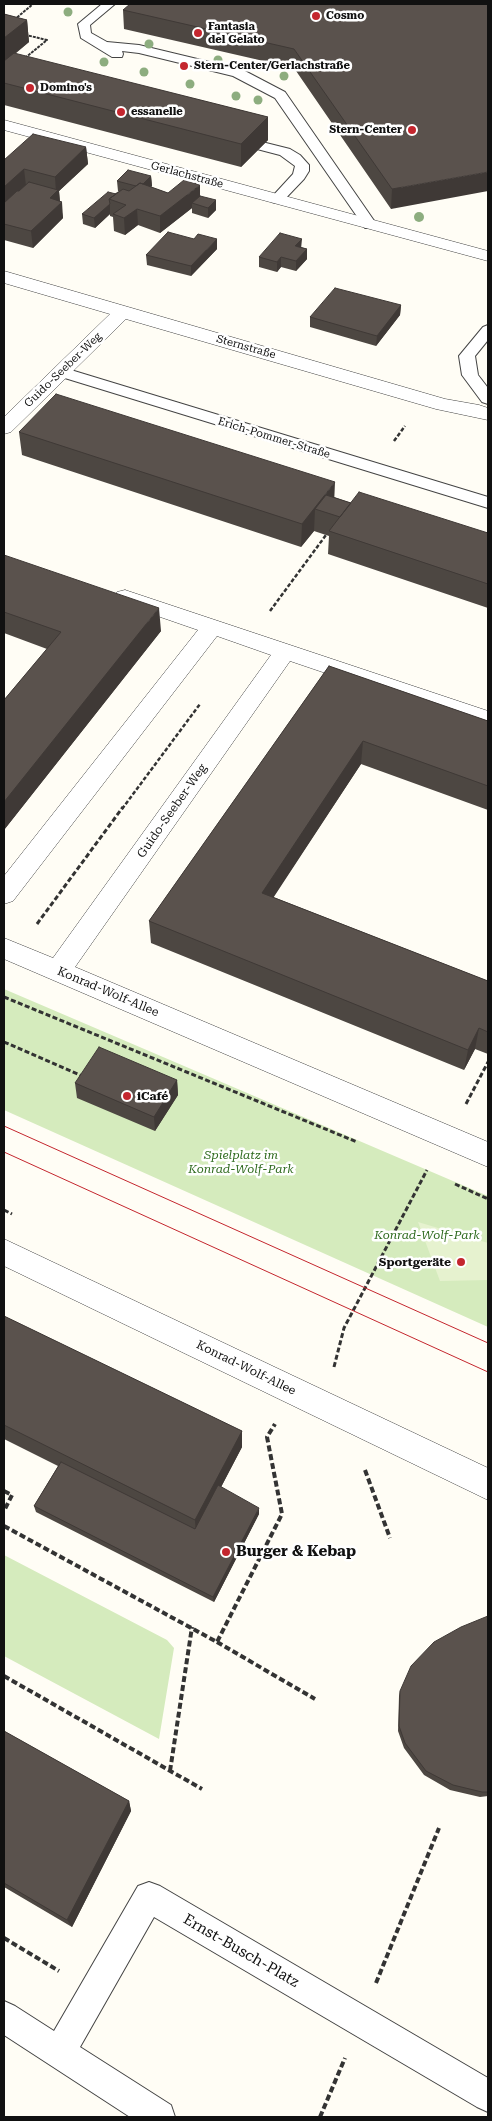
<!DOCTYPE html>
<meta charset="utf-8">
<style>
body{margin:0}
#map{position:relative;width:492px;height:2121px;overflow:hidden;background:#fffdf5;font-family:"Roboto Serif",serif}
canvas{display:block}
.frame{position:absolute;inset:0;border:5px solid #111;pointer-events:none}
</style>
<div id="map">
<canvas width="492" height="2121"></canvas>
<div class="frame"></div>
</div>
<script>
const g = document.querySelector('canvas').getContext('2d');
g.lineJoin = 'round';
function paint(path, color) {
  g.fillStyle = color;
  g.fill(path, 'evenodd');
}
function poly(rows) {
  const path = new Path2D();
  for (const r of rows) {
    path.moveTo(r[0], r[1]);
    for (let i = 2; i < r.length; i += 2) path.lineTo(r[i], r[i + 1]);
  }
  return path;
}
function stroke(path, color, width, dash) {
  g.strokeStyle = color;
  g.lineWidth = width;
  g.lineCap = dash ? 'butt' : 'round';
  g.setLineDash(dash || []);
  g.stroke(path);
}
function label(font, color, halo, rows, align = 'center') {
  g.font = font + ' "Roboto Serif",serif';
  g.lineWidth = 5;
  g.setLineDash([]);
  g.textBaseline = 'middle';
  g.strokeStyle = halo;
  g.fillStyle = color;
  for (const [text, x, y, turn = 0] of rows) {
    g.save();
    g.translate(x, y);
    g.rotate((+turn || 0) * Math.PI / 180);
    g.textAlign = isNaN(turn) ? turn : align;
    if (halo) g.strokeText(text, 0, 0);
    g.fillText(text, 0, 0);
    g.restore();
  }
}
const green = poly([
 [4,989,488,1196,488,1327,4,1110],
 [4,1555,167,1640,174,1648,159,1739,4,1656]
]);
const pitch = poly([
 [418,1222,488,1243,488,1280,440,1281]
]);
const pathFar3 = poly([
 [14,20,33,4],
 [25,58,47,40,26,35]
]);
const pathFar2 = poly([
 [394,441,405,426],
 [270,611,326,535],
 [122,809,200,704]
]);
const pathFar1 = poly([
 [37,924,123,807],
 [4,997,357,1142],
 [4,1042,82,1076],
 [466,1104,488,1062],
 [455,1184,488,1199],
 [4,1210,12,1214],
 [334,1367,344,1328,427,1170]
]);
const path = poly([
 [365,1470,390,1538],
 [4,1491,12,1495,4,1511],
 [4,1526,217,1642,282,1514,267,1437,275,1424],
 [217,1642,315,1699],
 [4,1676,202,1789],
 [170,1771,192,1627],
 [4,1938,59,1971],
 [376,1983,439,1828],
 [320,2117,345,2058]
]);
const lane = poly([
 [102,4,115,4,90,25,91,33,107,42,139,45,243,70,285,92,377,225,375,228,365,228,275,98,233,76,139,53,122,51,123,54,122,57,112,57,81,38,78,24,102,4],
 [262,142,290,149,300,155,309,165,309,171,304,179,282,202,277,203,272,202,270,199,293,174,295,166,280,155,257,149,255,146,257,143,262,142],
 [488,325,488,340,475,356,478,375,488,388,488,404,482,402,462,375,459,356,483,327,488,325],
 [61,367,488,497,488,508,55,375,53,372,55,369,61,367],
 [149,1882,160,1886,488,2078,488,2112,477,2107,154,1917,80,2047,171,2105,175,2117,130,2117,4,2035,4,2001,15,2006,54,2031,138,1886,149,1882]
]);
const street = poly([
 [4,120,488,251,488,261,4,130,4,120],
 [4,271,445,399,479,405,488,408,488,420,436,409,126,319,11,432,4,434,4,417,110,314,4,283,4,271],
 [125,590,488,711,488,728,290,661,75,967,488,1142,488,1167,4,959,4,938,53,958,271,655,217,636,13,901,4,904,4,876,198,630,117,602,114,597,117,592,125,590],
 [4,1239,488,1468,488,1500,4,1266,4,1239]
]);
const tram = poly([
 [4,1126,488,1343],
 [4,1152,488,1372]
]);
const trees = [
 [68,12,4.5],
 [149,44,4.5],
 [218,60,4.5],
 [104,62,4.5],
 [144,72,4.5],
 [284,76,4.5],
 [190,84,4.5],
 [236,96,4.5],
 [258,100,4.5],
 [419,217,5]
];
const wall = poly([
 [488,4,391,209,294,68,124,29,123,10],
 [4,14,27,20,29,42,15,54,268,117,268,140,241,167,4,105],
 [86,147,88,164,59,191,60,201,63,218,33,248,4,240,4,160],
 [151,176,152,186,151,187,168,193,200,196,216,210,208,218,192,213,192,208,160,233,138,225,125,235,114,231,113,217,110,216,110,214,95,228,83,224,82,214,119,191,118,191,117,181],
 [301,247,307,249,307,259,296,271,281,267,277,272,259,267,259,257],
 [217,249,191,276,147,265,146,255],
 [401,305,400,315,376,346,310,327,310,317],
 [19,432,334,497,351,503,488,533,488,608,328,554,329,536,314,531,301,547,22,455],
 [4,555,161,631,4,830,4,700,47,649,4,633],
 [329,666,488,721,488,810,361,764,273,897,488,981,488,1054,475,1049,464,1070,151,943,149,921],
 [177,1080,178,1095,155,1131,77,1098,75,1083],
 [4,1316,242,1431,242,1447,221,1487,259,1514,214,1602,36,1512,34,1506,58,1466,4,1439],
 [488,1616,488,1796,480,1797,450,1790,424,1775,404,1748,398,1731,399,1696,400,1691],
 [4,1731,129,1801,131,1811,72,1927,4,1887]
]);
const shadedWall = poly([
 [27,20,29,42,4,62,4,38],
 [268,117,268,140,241,167,241,144],
 [86,147,88,164,59,191,60,204,62,202,63,218,33,248,31,231,50,198,56,192,55,177],
 [24,169,26,186,5,204,4,187],
 [488,172,488,191,391,209,392,189],
 [151,176,152,186,140,197,140,187],
 [200,185,200,202,192,203,192,208,160,233,160,216],
 [216,200,216,210,208,218,208,208],
 [110,204,110,214,95,228,94,218],
 [137,209,138,225,125,235,124,218],
 [217,239,217,249,191,276,191,266],
 [302,239,301,249,295,246],
 [307,249,307,259,296,271,296,261],
 [281,257,281,267,277,272,277,262],
 [401,305,400,315,376,346,377,336],
 [335,482,334,505,315,509,314,531,301,547,302,524],
 [159,608,161,631,4,830,4,802],
 [363,741,361,764,262,915,262,893],
 [479,1028,475,1049,464,1070,468,1050],
 [177,1080,178,1095,155,1131,154,1117],
 [242,1431,242,1447,196,1535,195,1520],
 [259,1508,259,1514,214,1602,213,1597],
 [129,1801,131,1811,72,1927,67,1920]
]);
const building = poly([
 [130,4,488,4,488,172,392,189,294,49,123,10,130,4],
 [4,14,27,20,4,38,4,14],
 [14,53,268,117,241,144,4,83,4,61,14,53],
 [33,134,86,147,55,177,24,169,4,187,4,160,33,134],
 [128,170,151,176,143,184,140,183,136,186,117,181,128,170],
 [184,180,200,185,160,216,137,209,124,218,113,214,126,205,109,199,123,189,129,191,140,183,168,193,184,180],
 [29,182,58,190,50,198,62,202,31,231,4,224,4,203,17,191,19,191,29,182],
 [108,192,116,194,109,199,110,204,94,218,82,214,108,192],
 [200,196,216,200,208,208,192,203,200,196],
 [168,232,194,239,198,234,217,239,191,266,146,255,168,232],
 [280,233,302,239,295,246,307,249,296,261,281,257,277,262,259,257,280,233],
 [335,288,401,305,377,336,310,317,335,288],
 [56,394,335,482,302,524,19,432,56,394],
 [359,492,488,533,488,584,329,531,359,492],
 [326,495,351,503,340,517,315,509,326,495],
 [4,555,159,608,4,802,4,700,61,632,4,612,4,555],
 [329,666,488,721,488,786,363,741,262,893,488,981,488,1032,479,1028,468,1050,149,921,329,666],
 [99,1047,177,1080,154,1117,75,1083,99,1047],
 [4,1316,242,1431,195,1520,4,1425,4,1316],
 [61,1462,195,1529,218,1485,259,1508,213,1597,34,1506,61,1462],
 [488,1616,488,1792,482,1792,453,1785,426,1771,405,1743,399,1726,400,1691,411,1666,434,1642,461,1627,488,1616],
 [4,1731,129,1801,67,1920,4,1883,4,1731]
]);
const markers = [
 [316,16,5,"#c4262e"],
 [198,33,5,"#c4262e"],
 [184,66,5,"#c4262e"],
 [30,88,5,"#c4262e"],
 [121,112,5,"#c4262e"],
 [412,130,5,"#c4262e"],
 [127,1096,5,"#c4262e"],
 [461,1262,5,"#c4262e"],
 [226,1552,5,"#c4262e"]
];
const farPoinames = [
 ["Cosmo",326,16],
 ["Fantasia",208,27],
 ["del Gelato",208,40],
 ["Stern-Center/Gerlachstraße",194,66],
 ["Domino's",40,88],
 ["essanelle",131,112],
 ["Stern-Center",402,130,"right"]
];
const farStreetnames = [
 ["Gerlachstraße",187,175,15],
 ["Sternstraße",246,347,16],
 ["Guido-Seeber-Weg",63,370,-44],
 ["Erich-Pommer-Straße",274,438,17]
];
const streetNames = [
 ["Guido-Seeber-Weg",172,811,-55],
 ["Konrad-Wolf-Allee",108,992,23],
 ["Konrad-Wolf-Allee",246,1368,26]
];
const poiNames = [
 ["iCafé",137,1096],
 ["Sportgeräte",451,1262,"right"]
];
const parkNames = [
 ["Spielplatz im",241,1155],
 ["Konrad-Wolf-Park",241,1169],
 ["Konrad-Wolf-Park",427,1235]
];
const nearPoinames = [
 ["Burger & Kebap",236,1552]
];
const nearStreetnames = [
 ["Ernst-Busch-Platz",241,1951,30]
];
paint(green, '#d5ebbd');
paint(pitch, '#e6f2cf');
stroke(lane, '#444', 2);
stroke(street, '#444', 1);
stroke(pathFar3, '#333', 2, [3, 1]);
stroke(pathFar2, '#333', 2.5, [4, 2]);
stroke(pathFar1, '#333', 3, [5, 2.5]);
stroke(path, '#333', 4, [6, 3]);
paint(lane, '#fff');
paint(street, '#fff');
stroke(tram, '#c4262e', 1);
g.fillStyle = '#8dad7f';
for (const [x, y, r] of trees) {
  g.beginPath();
  g.arc(x, y, r, 0, 2 * Math.PI);
  g.fill();
}
paint(wall, '#4d4742');
paint(shadedWall, '#3f3936');
paint(building, '#5a524d');
stroke(building, '#3f3936', 1);
for (const [x, y, r, color] of markers) {
  const dot = new Path2D();
  dot.arc(x, y, r, 0, 2 * Math.PI);
  g.fillStyle = color;
  g.fill(dot);
  stroke(dot, '#fff', 2);
}
label('bold 11px', '#111', '#fff', farPoinames, 'left');
label('11px', '#111', '#fff', farStreetnames);
label('12px', '#111', '#fff', streetNames);
label('bold 12px', '#111', '#fff', poiNames, 'left');
label('italic 12px', '#2f6b1f', '#fff', parkNames);
label('bold 15px', '#111', '#fff', nearPoinames, 'left');
label('15px', '#111', '#fff', nearStreetnames);
</script>
